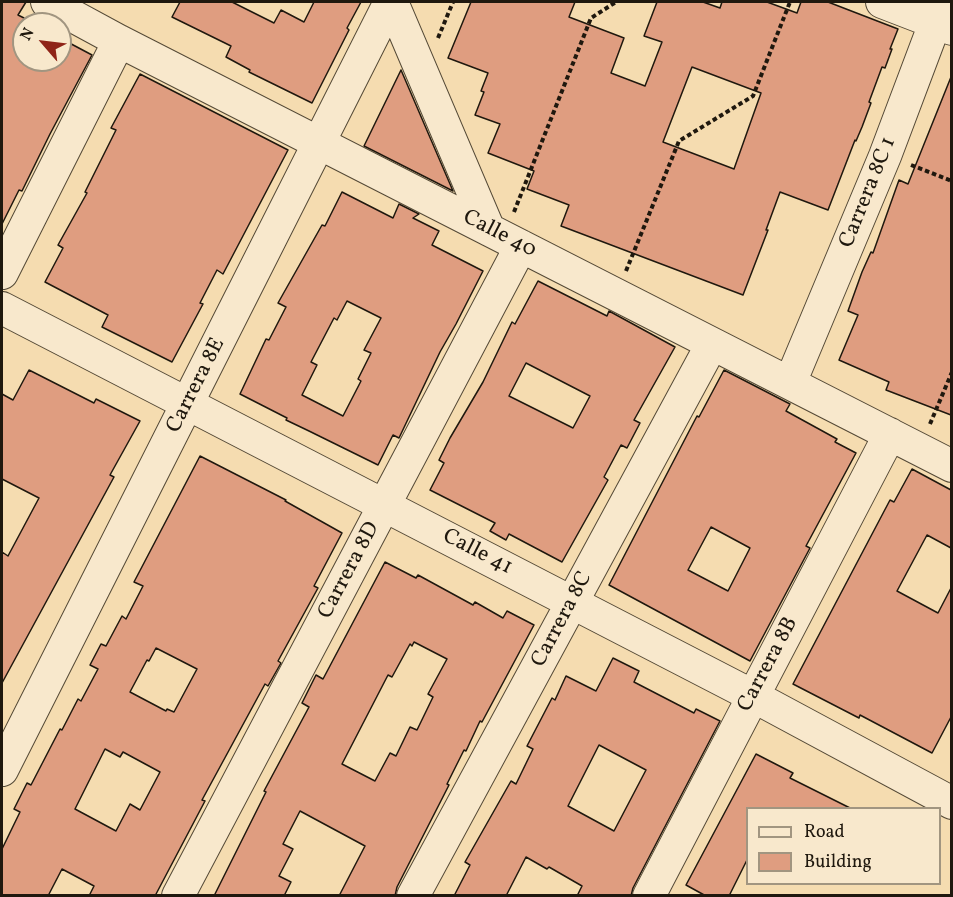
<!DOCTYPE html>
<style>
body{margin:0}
#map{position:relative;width:953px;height:897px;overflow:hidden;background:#f5dcb0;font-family:Vollkorn,serif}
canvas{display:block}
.frame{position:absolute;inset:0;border:3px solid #1f180e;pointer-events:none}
.legend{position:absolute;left:746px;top:807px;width:195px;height:78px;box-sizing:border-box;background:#f8e8cc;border:2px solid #a19580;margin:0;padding:8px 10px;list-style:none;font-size:18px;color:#1f180e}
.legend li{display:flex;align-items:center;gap:12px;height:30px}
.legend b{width:30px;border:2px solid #a19580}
.north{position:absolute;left:12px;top:12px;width:60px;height:60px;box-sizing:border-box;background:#f8e8cc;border:2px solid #a19580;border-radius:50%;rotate:298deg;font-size:16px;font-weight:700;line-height:24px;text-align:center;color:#1f180e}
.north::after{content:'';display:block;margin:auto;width:21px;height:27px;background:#8f2418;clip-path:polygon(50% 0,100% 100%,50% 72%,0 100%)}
</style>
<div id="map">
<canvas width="953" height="897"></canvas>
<div class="frame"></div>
<ul class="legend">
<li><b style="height:8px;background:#f8e8cc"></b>Road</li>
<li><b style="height:16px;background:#df9d80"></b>Building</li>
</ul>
<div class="north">N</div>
</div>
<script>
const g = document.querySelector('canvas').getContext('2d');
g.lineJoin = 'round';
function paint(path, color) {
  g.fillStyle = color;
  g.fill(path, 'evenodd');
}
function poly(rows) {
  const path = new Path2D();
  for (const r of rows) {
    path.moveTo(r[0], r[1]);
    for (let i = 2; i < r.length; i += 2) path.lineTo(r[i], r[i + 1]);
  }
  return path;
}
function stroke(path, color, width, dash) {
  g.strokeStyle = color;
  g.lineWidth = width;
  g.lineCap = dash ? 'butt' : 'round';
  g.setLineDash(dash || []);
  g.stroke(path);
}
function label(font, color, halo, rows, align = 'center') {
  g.font = font + ' Vollkorn,serif';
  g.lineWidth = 4.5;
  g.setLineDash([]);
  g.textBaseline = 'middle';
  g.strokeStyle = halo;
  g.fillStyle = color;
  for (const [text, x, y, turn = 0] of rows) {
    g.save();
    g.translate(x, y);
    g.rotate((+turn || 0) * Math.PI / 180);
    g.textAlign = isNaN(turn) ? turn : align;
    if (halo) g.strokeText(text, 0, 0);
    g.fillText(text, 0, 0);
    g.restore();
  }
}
const building = poly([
 [2,2,26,2,18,15,24,18,24,60,60,60,60,38,92,55,50,134,22,191,19,190,2,224,2,2],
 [180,2,232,2,274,23,281,10,304,22,314,2,361,2,347,28,349,30,312,103,249,72,250,70,226,57,231,46,172,17,180,2],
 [471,2,575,2,569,17,624,38,611,73,645,86,662,42,644,36,657,2,703,2,720,8,722,2,767,2,797,13,801,2,828,2,898,29,890,49,892,49,885,68,882,67,869,102,871,103,862,127,856,141,855,140,828,210,780,192,766,230,768,230,743,295,561,226,569,205,527,189,534,171,488,153,500,124,475,115,484,92,481,91,488,73,448,58,471,2],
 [692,67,761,93,734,169,663,142,692,67],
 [401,70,453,191,364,146,401,70],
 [140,74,288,150,223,274,217,270,200,303,203,304,172,362,102,327,108,315,45,282,63,248,58,245,87,193,85,192,116,130,111,128,140,74],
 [951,77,951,415,886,390,889,382,839,360,858,315,848,311,862,272,871,252,873,253,899,180,908,184,951,77],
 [342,192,393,218,399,204,419,214,413,218,439,231,432,245,483,271,456,324,440,352,399,438,393,435,378,465,309,431,286,420,287,418,240,394,266,339,269,340,286,307,278,303,322,225,325,226,342,192],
 [347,301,381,318,364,350,371,353,358,379,361,381,343,416,302,395,317,365,311,362,334,318,337,320,347,301],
 [538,281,607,316,609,311,675,347,634,420,640,423,627,448,621,445,604,477,608,480,562,562,509,534,506,540,490,531,495,523,430,490,444,463,439,460,450,438,483,382,512,322,515,324,538,281],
 [526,363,590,396,573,428,509,396,526,363],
 [29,370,94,403,96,399,140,421,110,475,114,477,2,683,2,552,8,556,39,498,2,479,2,394,13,400,29,370],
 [724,370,790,404,786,411,837,439,835,442,856,453,806,546,810,548,750,661,609,585,697,416,699,417,724,370],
 [711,527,750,548,728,591,688,570,711,527],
 [200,456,286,500,285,501,342,533,314,586,318,588,278,661,281,663,268,686,265,684,202,800,205,801,155,896,89,896,94,886,62,869,48,896,2,896,2,849,20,812,14,809,27,783,31,785,60,729,62,730,78,699,81,701,98,669,90,665,101,644,106,646,122,616,126,619,143,586,134,582,200,456],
 [156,648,197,669,174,712,167,709,166,711,130,692,147,660,149,661,156,648],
 [105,749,120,757,123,752,160,772,140,810,130,804,116,831,75,809,105,749],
 [912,469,951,490,951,548,927,535,897,591,938,613,951,588,951,717,932,753,860,715,859,718,793,684,890,500,894,502,912,469],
 [385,562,416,578,418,575,473,605,475,602,503,618,507,611,534,625,482,722,480,721,466,751,464,750,447,784,449,785,397,887,395,896,339,896,365,846,300,811,283,844,293,849,279,876,291,882,284,896,214,896,266,792,264,791,309,707,302,703,316,675,323,679,385,562],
 [414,642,447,659,428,694,433,697,417,730,410,727,396,756,390,753,375,781,342,764,388,675,392,677,410,644,412,646,414,642],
 [613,658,639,671,634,682,694,713,696,709,720,721,633,888,631,896,577,896,582,886,549,867,547,869,526,857,506,896,454,896,470,865,465,862,511,781,516,784,533,749,527,746,552,698,555,700,566,676,596,691,613,658],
 [599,745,646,770,614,831,568,806,599,745],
 [756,754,793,773,790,778,850,808,747,808,747,860,729,896,706,896,686,885,756,754]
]);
const path = poly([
 [438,38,453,2],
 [911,165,952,181],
 [514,212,591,18,616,2],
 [626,271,679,141,753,96,790,2],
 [930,424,952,372]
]);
const minor = poly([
 [47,2,119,41,952,466],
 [392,2,489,230],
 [882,2,952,29],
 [2,273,119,41],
 [2,308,753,696,952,803],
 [790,383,885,156,943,2],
 [2,770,390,2],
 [178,896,521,246],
 [413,896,712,344],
 [649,896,890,434]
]);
const streetNames = [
 ["Carrera 8C 1",869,193,-68],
 ["Calle 40",499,235,27],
 ["Carrera 8E",197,386,-63],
 ["Calle 41",477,553,27],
 ["Carrera 8D",350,571,-62],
 ["Carrera 8C",563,620,-62],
 ["Carrera 8B",769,665,-62]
];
paint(building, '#df9d80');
stroke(building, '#1f180e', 1.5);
stroke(minor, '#544936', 34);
stroke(path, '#1f180e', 4, [4.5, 3]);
stroke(minor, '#f8e8cc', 32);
label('22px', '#1f180e', '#f8e8cc', streetNames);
</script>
